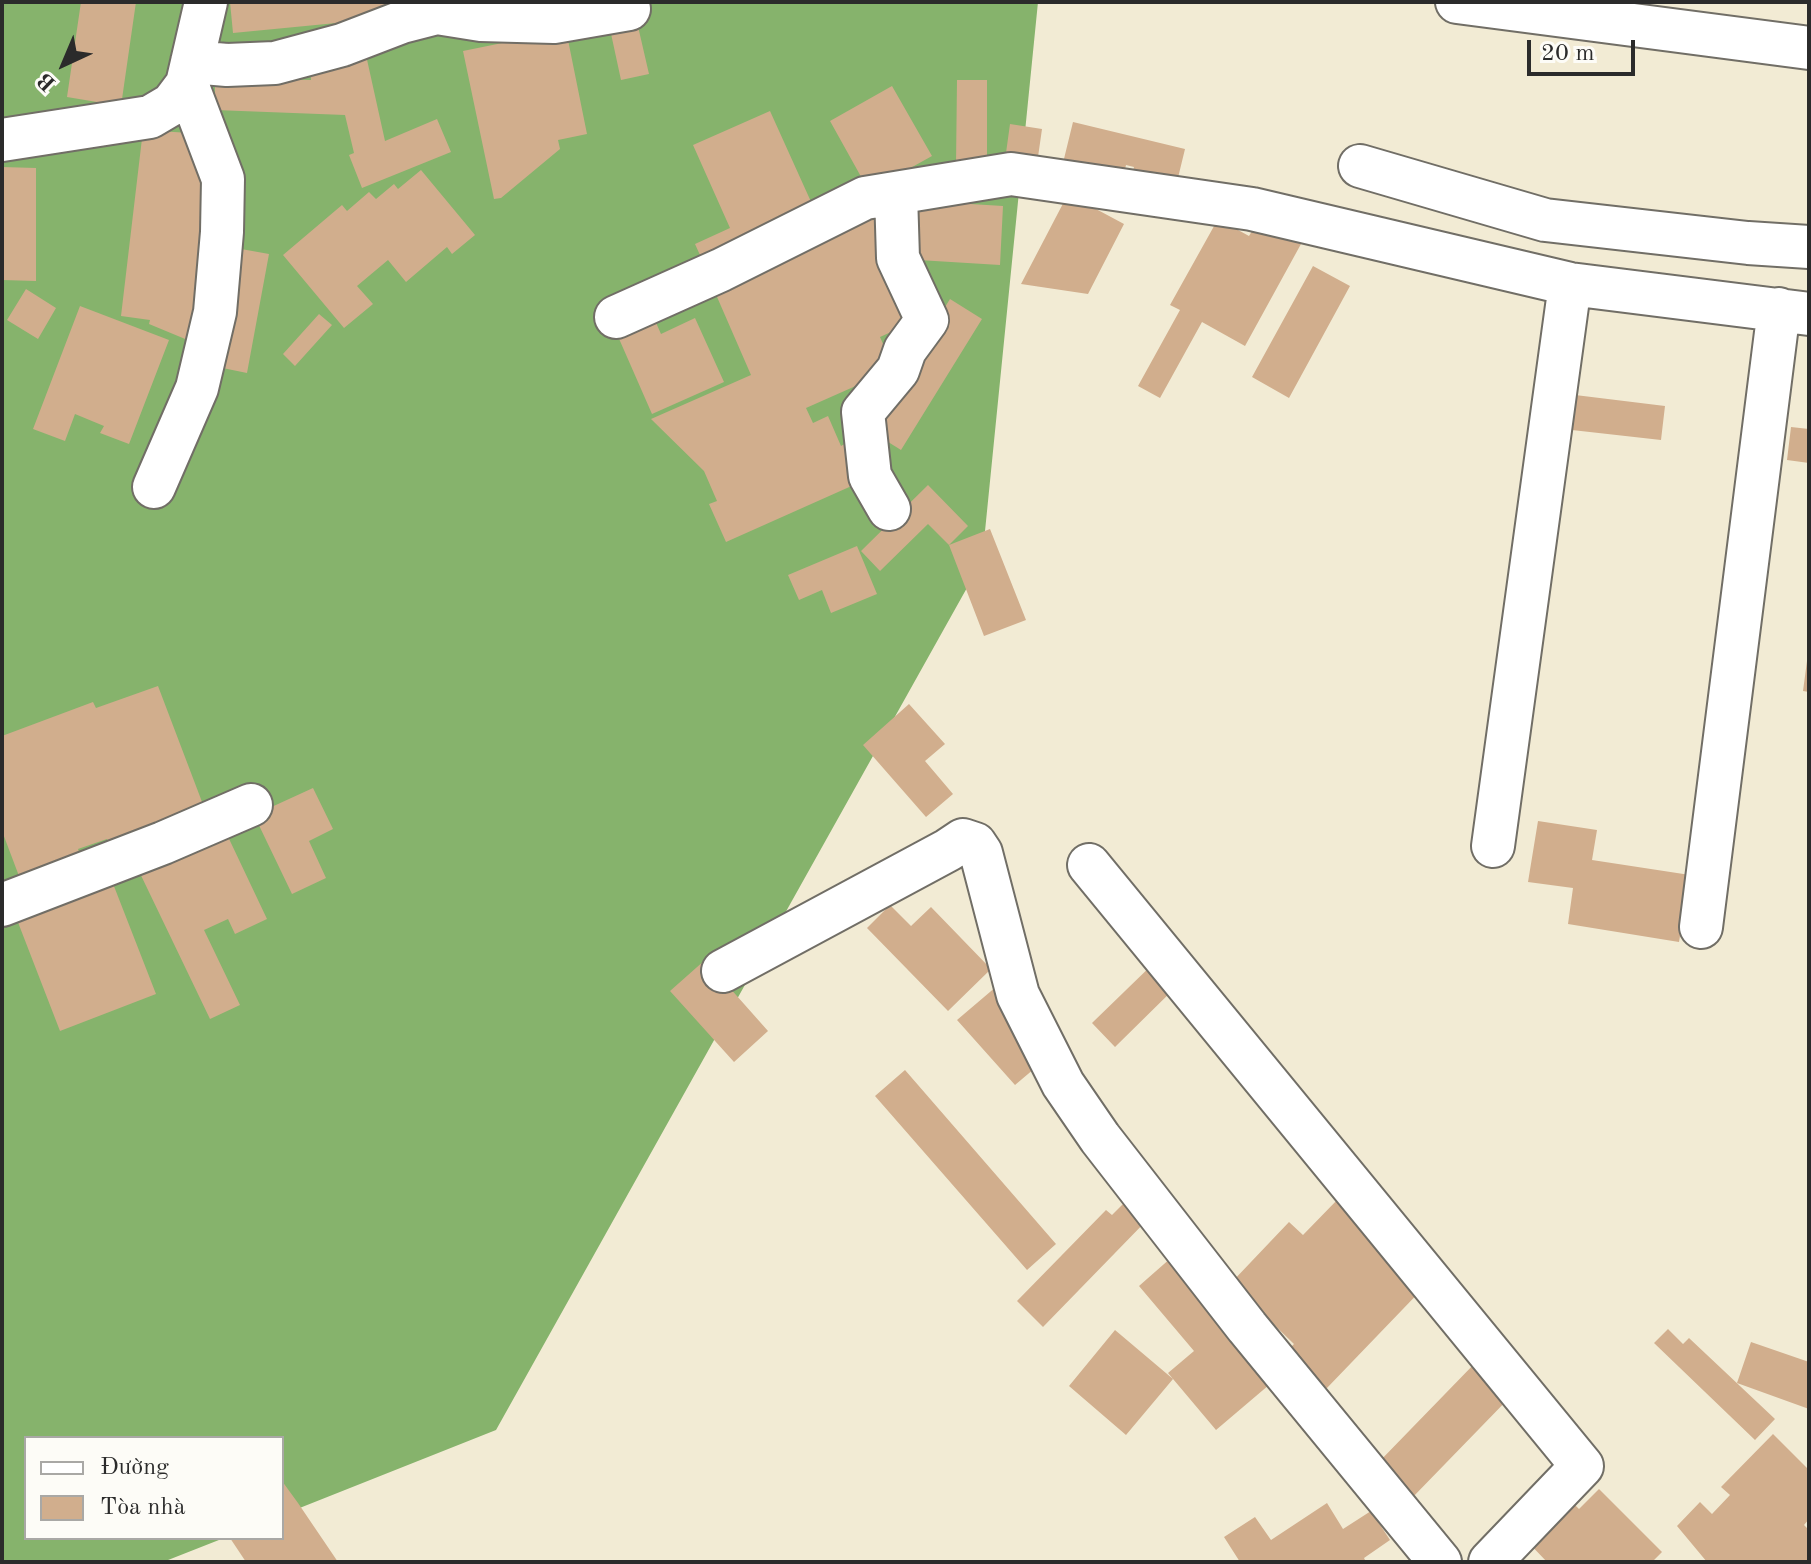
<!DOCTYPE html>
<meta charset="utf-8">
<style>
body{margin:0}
#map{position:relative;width:1811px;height:1564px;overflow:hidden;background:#f2ebd4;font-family:"Old Standard TT",serif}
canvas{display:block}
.frame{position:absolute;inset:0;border:4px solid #2b2b2b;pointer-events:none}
.legend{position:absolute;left:24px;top:1436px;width:260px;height:104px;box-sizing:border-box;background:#fdfcf7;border:2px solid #a9a8a5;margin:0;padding:10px 14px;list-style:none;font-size:24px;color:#2b2b2b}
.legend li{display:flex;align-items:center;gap:16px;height:40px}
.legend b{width:40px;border:2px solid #a9a8a5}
.north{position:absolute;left:24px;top:24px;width:80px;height:80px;-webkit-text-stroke:6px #fdfcf7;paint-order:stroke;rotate:224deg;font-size:22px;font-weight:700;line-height:32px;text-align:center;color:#2b2b2b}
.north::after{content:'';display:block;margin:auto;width:28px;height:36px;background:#2b2b2b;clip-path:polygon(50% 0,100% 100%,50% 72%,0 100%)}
.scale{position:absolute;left:1527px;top:40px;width:108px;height:36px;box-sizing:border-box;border:4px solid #2b2b2b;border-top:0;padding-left:10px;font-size:24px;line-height:28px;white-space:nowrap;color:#2b2b2b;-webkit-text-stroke:6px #fdfcf7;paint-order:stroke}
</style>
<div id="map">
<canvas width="1811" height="1564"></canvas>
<div class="frame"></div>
<ul class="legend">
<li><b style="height:10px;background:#fff"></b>Đường</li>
<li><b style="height:22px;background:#d1ae8d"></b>Tòa nhà</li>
</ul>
<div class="north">B</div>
<div class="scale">20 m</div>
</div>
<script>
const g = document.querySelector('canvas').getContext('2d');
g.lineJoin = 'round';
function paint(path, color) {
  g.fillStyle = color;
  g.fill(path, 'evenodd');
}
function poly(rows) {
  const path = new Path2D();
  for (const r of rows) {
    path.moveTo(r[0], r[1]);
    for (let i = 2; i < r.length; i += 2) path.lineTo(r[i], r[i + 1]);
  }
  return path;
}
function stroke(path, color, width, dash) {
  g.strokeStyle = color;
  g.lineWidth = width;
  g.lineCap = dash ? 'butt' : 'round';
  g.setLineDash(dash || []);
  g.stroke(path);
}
const forest = poly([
 [2,2,1038,2,982,561,496,1430,282,1515,282,1438,26,1438,26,1538,224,1538,163,1562,2,1562]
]);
const building = poly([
 [81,2,136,2,121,106,67,97],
 [230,2,386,2,388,18,233,33],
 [637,22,649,74,621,80,610,29],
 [566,30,587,134,558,140,560,149,501,198,494,199,463,51],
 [364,46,385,141,437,119,451,152,362,188,349,155,354,153,345,115,215,110,215,78,311,80,310,63],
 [957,80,987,80,987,165,956,165],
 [892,86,932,156,869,191,830,121],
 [770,111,817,215,704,264,695,244,730,228,693,145],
 [1073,122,1185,149,1176,186,1132,175,1134,167,1126,165,1122,182,1062,167],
 [1010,124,1042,129,1038,157,1006,153],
 [143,130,205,134,203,233,190,341,149,324,150,320,121,316],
 [2,167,36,168,36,281,2,280],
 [421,170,475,235,452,254,447,247,406,282,388,260,357,286,373,304,344,328,283,255,342,205,347,211,369,192,376,199,394,184,398,189],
 [1068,194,1124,224,1088,294,1021,284],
 [905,200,1003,206,1000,265,902,259],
 [872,207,922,318,880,337,894,369,806,408,813,423,828,416,841,446,848,442,865,480,726,542,709,504,717,501,704,471,651,419,751,375,714,290],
 [1218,219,1249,236,1258,221,1301,244,1245,346,1202,322,1160,398,1138,386,1180,310,1170,305],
 [230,247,269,254,247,373,208,365],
 [1313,266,1350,286,1289,398,1252,377],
 [26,289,56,308,38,339,7,320],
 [950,299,982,319,901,450,869,430],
 [80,306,169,340,129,444,100,433,104,426,75,414,65,441,33,429],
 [650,309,661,334,695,318,724,382,652,414,613,325],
 [319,314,332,325,295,366,283,354],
 [1567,394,1665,406,1661,440,1563,429],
 [1791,427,1809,429,1809,463,1787,460],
 [928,485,968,526,949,545,928,524,880,571,861,551],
 [990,529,1026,620,984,636,949,545],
 [857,546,877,594,831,613,822,590,799,600,788,575],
 [1807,661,1809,661,1809,692,1803,691],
 [158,686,207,815,111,850,107,839,78,849,83,861,22,884,2,831,2,736,93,702,96,708],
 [909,704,945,744,925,761,953,794,926,817,863,745],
 [313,788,333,829,309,841,326,878,292,894,254,815],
 [1538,821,1597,830,1592,860,1690,875,1679,942,1568,924,1573,888,1528,882],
 [222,824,267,919,235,934,228,919,204,930,240,1005,210,1019,136,865],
 [110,876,156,994,60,1031,14,912],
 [890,905,911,926,931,907,991,969,948,1011,867,928],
 [1158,959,1181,982,1115,1047,1092,1023],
 [705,960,768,1031,734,1062,670,991],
 [997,986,1041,1063,1015,1085,957,1020],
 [905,1070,1056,1244,1027,1270,875,1096],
 [1130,1197,1150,1217,1043,1327,1017,1301,1106,1210,1112,1215],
 [1339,1198,1428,1283,1326,1389,1287,1351,1294,1344,1231,1283,1289,1222,1303,1235],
 [1172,1257,1276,1379,1216,1430,1168,1373,1194,1351,1139,1286],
 [1668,1329,1683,1344,1689,1338,1775,1419,1755,1440,1654,1343],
 [1115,1330,1173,1379,1126,1435,1069,1386],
 [1751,1342,1809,1362,1809,1409,1737,1383],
 [1478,1360,1513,1394,1411,1499,1376,1465],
 [1773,1434,1809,1470,1809,1519,1804,1525,1809,1530,1809,1562,1707,1562,1677,1526,1700,1502,1712,1514,1730,1495,1721,1487],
 [282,1481,298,1503,338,1562,246,1562,230,1538,282,1538],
 [1599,1489,1662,1552,1652,1562,1547,1562,1526,1540,1569,1499,1579,1509],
 [1327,1503,1343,1529,1371,1511,1390,1540,1364,1558,1366,1562,1240,1562,1224,1537,1255,1517,1271,1540]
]);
const street = poly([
 [1457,2,1809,48],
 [192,62,227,65,275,63,342,45,402,22,437,13,481,20,554,22,629,9],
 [2,140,150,117,172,104,187,84,206,2],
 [1360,166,1545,220,1748,243,1809,247],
 [616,317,721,270,865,198,1011,174,1252,209,1570,284,1809,314],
 [154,487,197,388,215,312,222,232,223,179,187,84],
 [889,509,870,476,863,412,898,370,905,350,927,320,898,258,896,194],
 [1493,846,1570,284],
 [1089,865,1582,1466,1490,1562],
 [2,905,163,843,251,805],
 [1701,927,1779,309],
 [723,971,948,850,963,840,975,844,981,853,1018,995,1063,1084,1100,1138,1247,1327,1440,1562]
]);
paint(forest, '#86b36c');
paint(building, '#d1ae8d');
stroke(street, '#716e66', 46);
stroke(street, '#fff', 42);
</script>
